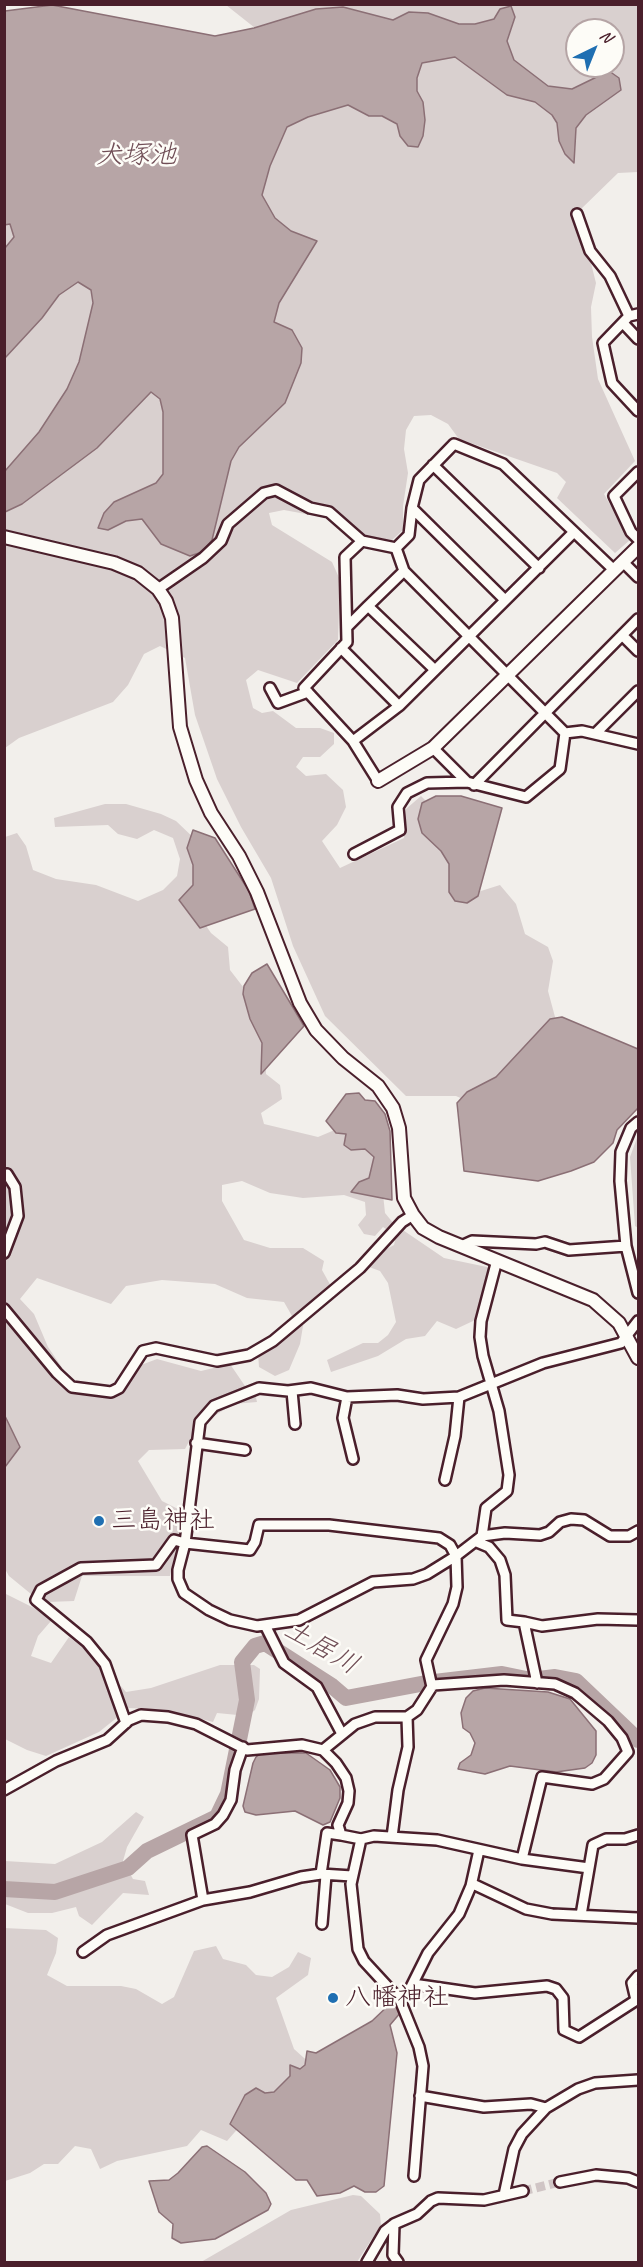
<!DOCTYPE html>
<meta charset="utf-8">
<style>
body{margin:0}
#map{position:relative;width:643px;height:2267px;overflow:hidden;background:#f2efeb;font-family:Caveat,sans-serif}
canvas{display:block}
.frame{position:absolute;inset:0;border:6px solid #4a1f2b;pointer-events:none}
.north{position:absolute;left:565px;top:18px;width:60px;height:60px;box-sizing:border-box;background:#fdfcf7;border:2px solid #b5a4a5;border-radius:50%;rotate:43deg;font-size:16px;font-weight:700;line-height:24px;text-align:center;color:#4a1f2b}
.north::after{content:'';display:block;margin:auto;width:21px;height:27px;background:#1f6fb2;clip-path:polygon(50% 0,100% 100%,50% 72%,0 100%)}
</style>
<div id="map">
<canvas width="643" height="2267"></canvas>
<div class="frame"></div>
<div class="north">N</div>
</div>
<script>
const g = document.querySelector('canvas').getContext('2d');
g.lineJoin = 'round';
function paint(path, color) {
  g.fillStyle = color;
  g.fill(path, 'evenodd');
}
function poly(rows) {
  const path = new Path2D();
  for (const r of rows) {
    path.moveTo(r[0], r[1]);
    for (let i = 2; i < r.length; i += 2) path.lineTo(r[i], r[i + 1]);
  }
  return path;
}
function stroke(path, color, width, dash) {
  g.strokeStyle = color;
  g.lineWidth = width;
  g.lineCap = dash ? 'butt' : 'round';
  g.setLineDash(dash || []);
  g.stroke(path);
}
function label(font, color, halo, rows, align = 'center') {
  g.font = font + ' Caveat,"Klee One",sans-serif';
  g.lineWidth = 5;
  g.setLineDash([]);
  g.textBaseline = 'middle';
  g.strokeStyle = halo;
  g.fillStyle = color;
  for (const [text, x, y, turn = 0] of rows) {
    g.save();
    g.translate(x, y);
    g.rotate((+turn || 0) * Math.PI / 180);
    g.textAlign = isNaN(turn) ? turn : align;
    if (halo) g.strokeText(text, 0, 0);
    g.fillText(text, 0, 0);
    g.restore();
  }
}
const green = poly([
 [226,5,638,5,638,172,618,173,578,212,596,283,591,307,592,337,598,379,635,461,604,494,630,540,615,553,557,498,566,482,557,473,459,439,448,424,431,415,414,416,406,430,404,449,408,473,403,506,403,530,392,540,364,536,349,522,284,510,269,513,272,525,332,562,340,580,338,640,297,683,258,670,246,680,253,708,262,713,273,711,296,728,320,728,334,733,334,744,320,757,303,757,296,767,306,776,326,774,343,790,346,807,337,825,322,841,340,868,404,838,406,809,421,796,431,806,465,896,500,885,516,904,525,934,548,947,553,961,548,991,558,1028,476,1105,456,1096,406,1096,325,1016,293,946,271,878,241,827,217,779,195,715,185,658,160,646,144,654,128,685,113,702,19,738,5,748,4,57,241,202,274,43],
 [577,30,613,30,613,66,577,66],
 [105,804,126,804,161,814,176,821,197,841,198,888,189,901,211,933,228,947,230,970,247,992,266,1044,266,1074,280,1085,282,1099,261,1113,264,1124,318,1137,337,1129,368,1145,379,1156,385,1213,394,1224,444,1258,487,1267,497,1280,493,1303,473,1321,456,1329,437,1321,425,1336,406,1339,378,1356,331,1372,327,1360,363,1343,378,1343,388,1335,396,1322,388,1283,380,1271,369,1267,374,1256,394,1245,396,1236,383,1227,375,1236,364,1234,358,1225,366,1215,365,1202,344,1195,303,1198,270,1193,242,1181,222,1185,222,1201,244,1240,270,1248,303,1248,324,1261,322,1270,332,1288,306,1308,300,1344,289,1370,275,1376,259,1367,258,1353,285,1339,292,1316,284,1302,247,1298,215,1284,162,1280,126,1286,111,1304,37,1278,20,1299,34,1314,48,1347,80,1394,122,1393,141,1365,157,1359,201,1371,230,1364,245,1386,255,1393,257,1402,233,1404,197,1427,185,1449,149,1450,138,1461,162,1501,184,1512,170,1576,82,1576,74,1601,48,1602,31,1594,9,1576,5,1569,5,837,17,833,26,846,33,870,56,879,96,885,138,901,163,890,177,876,180,859,173,838,154,830,137,839,118,834,108,825,55,827,54,818],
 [637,1138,638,1140,638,1228,635,1226,630,1157],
 [4,1593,44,1613,51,1621,38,1636,31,1656,51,1663,69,1637,94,1656,126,1692,151,1688,220,1665,254,1665,260,1669,259,1699,255,1710,248,1716,217,1713,213,1722,166,1710,129,1708,99,1732,46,1756,27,1750,5,1739],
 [136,1812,144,1817,127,1847,123,1861,133,1879,145,1881,149,1895,123,1893,92,1925,79,1916,76,1907,52,1913,28,1913,5,1904,5,1861,55,1864,102,1842],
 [4,1928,46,1930,58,1938,56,1953,47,1975,67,1986,121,1986,136,1989,162,2004,174,1997,194,1951,216,1946,223,1959,246,1965,256,1975,272,1977,289,1967,298,1952,311,1958,308,1975,276,1998,294,2049,313,2066,241,2125,227,2141,201,2130,187,2146,117,2161,100,2169,91,2149,75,2146,58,2164,44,2164,30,2173,5,2181],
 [353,2195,361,2196,380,2214,381,2225,357,2262,201,2262,291,2210]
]);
const water = poly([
 [52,5,215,36,254,28,316,9,343,7,393,20,409,12,428,13,459,24,475,24,494,19,500,9,511,6,515,17,507,41,514,60,548,86,572,89,609,71,619,78,621,90,586,115,576,128,574,163,565,154,559,141,557,123,552,115,535,102,507,95,455,57,422,63,417,78,417,91,423,102,425,120,423,136,418,147,408,146,400,136,397,124,382,116,369,116,348,105,308,117,287,127,270,166,262,195,275,218,291,231,317,241,279,303,274,322,292,330,302,348,301,363,285,403,239,447,231,461,212,540,202,552,190,556,161,544,142,519,126,521,108,530,98,528,104,513,114,502,156,483,163,474,163,412,160,399,151,392,97,448,22,504,5,512,5,471,39,432,67,389,79,362,93,303,91,290,78,282,59,295,42,318,5,358,5,248,14,237,10,224,4,225,5,11,52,5],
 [436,796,461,796,502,808,478,896,467,903,455,901,449,892,449,864,441,851,422,833,418,819,422,803,436,796],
 [193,830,215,838,249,891,255,909,200,928,179,900,193,885,193,865,187,848,193,830],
 [267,964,304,1026,261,1074,262,1043,250,1019,243,994,244,986,252,973,267,964],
 [562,1017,638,1049,638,1108,617,1130,613,1143,594,1162,571,1171,538,1181,464,1171,457,1103,467,1092,496,1077,550,1019,562,1017],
 [359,1093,365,1100,375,1101,385,1114,390,1131,392,1200,351,1192,359,1182,369,1178,374,1157,365,1149,351,1150,344,1145,346,1134,336,1133,326,1121,346,1094,359,1093],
 [4,1414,20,1447,5,1467,4,1467,4,1414],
 [485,1688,548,1692,570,1699,596,1731,596,1755,592,1763,585,1768,556,1772,510,1766,485,1774,458,1769,460,1763,471,1755,475,1743,470,1733,463,1728,461,1713,466,1698,473,1691,485,1688],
 [262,1753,306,1753,330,1770,340,1787,340,1798,330,1822,323,1825,295,1811,256,1815,245,1812,243,1806,253,1763,256,1757,262,1753],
 [392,2002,401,2012,390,2025,397,2053,384,2186,376,2192,365,2192,354,2186,340,2193,317,2196,307,2180,296,2180,230,2124,245,2095,256,2088,265,2093,274,2092,290,2076,290,2065,300,2069,305,2065,307,2051,316,2053,372,2021,392,2002],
 [207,2146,245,2172,266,2193,271,2204,268,2210,215,2239,181,2243,172,2238,173,2224,159,2212,149,2181,169,2180,178,2173,202,2147,207,2146]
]);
const river = poly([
 [4,1889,55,1892,128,1868,147,1851,217,1817,228,1794,247,1700,242,1662,255,1646,265,1643,332,1686,346,1698,426,1683,502,1674,531,1680,555,1677,576,1681,638,1740]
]);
const streetTunnel = poly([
 [523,2191,560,2182]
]);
const street = poly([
 [577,214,590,251,610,276,629,316],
 [638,314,629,316,603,343,612,383,638,411],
 [623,323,638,339],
 [433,465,539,568],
 [638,472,614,496,631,532,638,539],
 [412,508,409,535,396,548,404,571,565,733,582,731,638,744],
 [362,541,345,557,347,642,304,688,353,741,378,781],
 [623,562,638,577],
 [404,571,368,606,435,670],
 [158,589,203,558,221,541,228,524,264,493,276,490,310,508,329,512,362,541,396,548],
 [505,600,412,508,419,480,454,444,503,464,614,570],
 [348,626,368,606],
 [622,635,638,651],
 [341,648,399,706,574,532],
 [270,688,278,703,308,692],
 [596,733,638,691],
 [353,741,399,706],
 [433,748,467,782],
 [474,785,638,619],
 [354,854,400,830,398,807,407,793,427,783,467,782,526,797,560,769,565,733],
 [638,1122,631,1128,621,1152,620,1181,626,1246,638,1293],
 [461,1246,472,1241,536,1244,545,1242,569,1250,626,1246],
 [4,1253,18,1216,15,1187,7,1174],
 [4,1309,57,1373,72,1387,111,1392,119,1388,143,1351,156,1348,217,1361,249,1355,273,1341,360,1268,402,1222,413,1215],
 [292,1391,295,1424],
 [347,1397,343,1418,353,1459],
 [196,1443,245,1450],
 [445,1480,455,1436,459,1397],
 [482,1536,505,1533,540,1535,549,1532,560,1522,571,1519,584,1520,610,1536,629,1536,638,1531],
 [477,1542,489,1547,500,1560,505,1575,507,1620,524,1622,537,1683],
 [524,1622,542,1626,598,1619,638,1620],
 [265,1625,284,1663,317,1687,342,1734],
 [432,1687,426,1660,453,1604,457,1587,456,1556,482,1536,486,1508,507,1491,509,1475,499,1411,483,1356,480,1337,481,1321,497,1260],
 [126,1723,105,1664,87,1642,36,1600,41,1590,81,1568,156,1565,174,1540,185,1543,178,1570,178,1579,184,1593,209,1610,230,1620,257,1626,299,1620,373,1582,413,1579,427,1574,456,1556,450,1545,439,1538,329,1525,259,1525,255,1542,250,1550,185,1543,200,1422,214,1406,259,1388,288,1391,311,1388,347,1397,397,1395,423,1399,459,1397,543,1363,621,1343,638,1321],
 [243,1747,235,1770,231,1800,223,1815,215,1824,192,1835,203,1900,250,1892,301,1877,321,1874,352,1876],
 [323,1750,355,1724,375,1717,407,1717,417,1710,433,1685,504,1680,555,1684,575,1693,608,1721,622,1738,628,1752],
 [4,1790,56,1761,107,1740,129,1720,141,1715,168,1717,196,1724,247,1750,302,1745,323,1750,336,1763,346,1778,349,1791,348,1803,338,1825,341,1835,361,1839,374,1836,437,1840,522,1859,542,1777,592,1784,604,1779,628,1752],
 [392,1837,398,1790,408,1747,407,1717],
 [361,1839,351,1884,358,1949,364,1961,400,2000,419,2047,423,2066,414,2176],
 [522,1859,589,1868],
 [321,1874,327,1833,341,1835],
 [471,1886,479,1850],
 [581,1915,593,1845,606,1839,625,1839,638,1835],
 [322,1924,326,1875],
 [83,1952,107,1935,203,1900],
 [413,1984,475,1993,547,1986,556,1989,563,1998,564,2030,579,2037,638,1999],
 [400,2000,409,1991,428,1953,459,1914,471,1886,475,1885,526,1909,552,1914,638,1918],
 [636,2000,632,1983,638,1976],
 [420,2096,484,2107,531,2104,546,2108],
 [560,2182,596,2175,628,2178,638,2182],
 [504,2195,514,2149,522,2134,546,2108,578,2089,595,2083,638,2080],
 [367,2262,385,2231,394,2224],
 [398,2262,393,2255,394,2224,417,2214,431,2201,438,2198,484,2200,523,2191]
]);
const secondary = poly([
 [4,537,114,563,138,573,158,589,166,601,172,618,180,727,196,780,211,813,239,856,257,892,300,1003,316,1030,343,1058,378,1086,393,1108,399,1128,404,1198,413,1215,423,1228,439,1237,593,1300,619,1323,638,1358],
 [378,781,433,748,638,547]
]);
const markers = [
 [99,1521,6,"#1f6fb2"],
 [333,1998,6,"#1f6fb2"]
];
const poiNames = [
 ["三島神社",111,1521],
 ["八幡神社",345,1998]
];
const waterNames = [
 ["犬塚池",136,156],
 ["土居川",321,1648,30]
];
paint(green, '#d9d0cf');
paint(water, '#b7a5a6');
stroke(water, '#8b6f75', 1.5);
stroke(river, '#b7a5a6', 16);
stroke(streetTunnel, '#d0c5c5', 9, [9, 4.5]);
stroke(street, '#4a1f2b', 14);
stroke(secondary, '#4a1f2b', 16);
stroke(street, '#fdfcf7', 9);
stroke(secondary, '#fdfcf7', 12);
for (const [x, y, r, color] of markers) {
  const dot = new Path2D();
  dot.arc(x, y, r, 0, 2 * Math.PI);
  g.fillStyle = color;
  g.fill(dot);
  stroke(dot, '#fdfcf7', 2);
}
label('26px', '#4a1f2b', '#fdfcf7', poiNames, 'left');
label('italic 27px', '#704e56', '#fdfcf7', waterNames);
</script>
